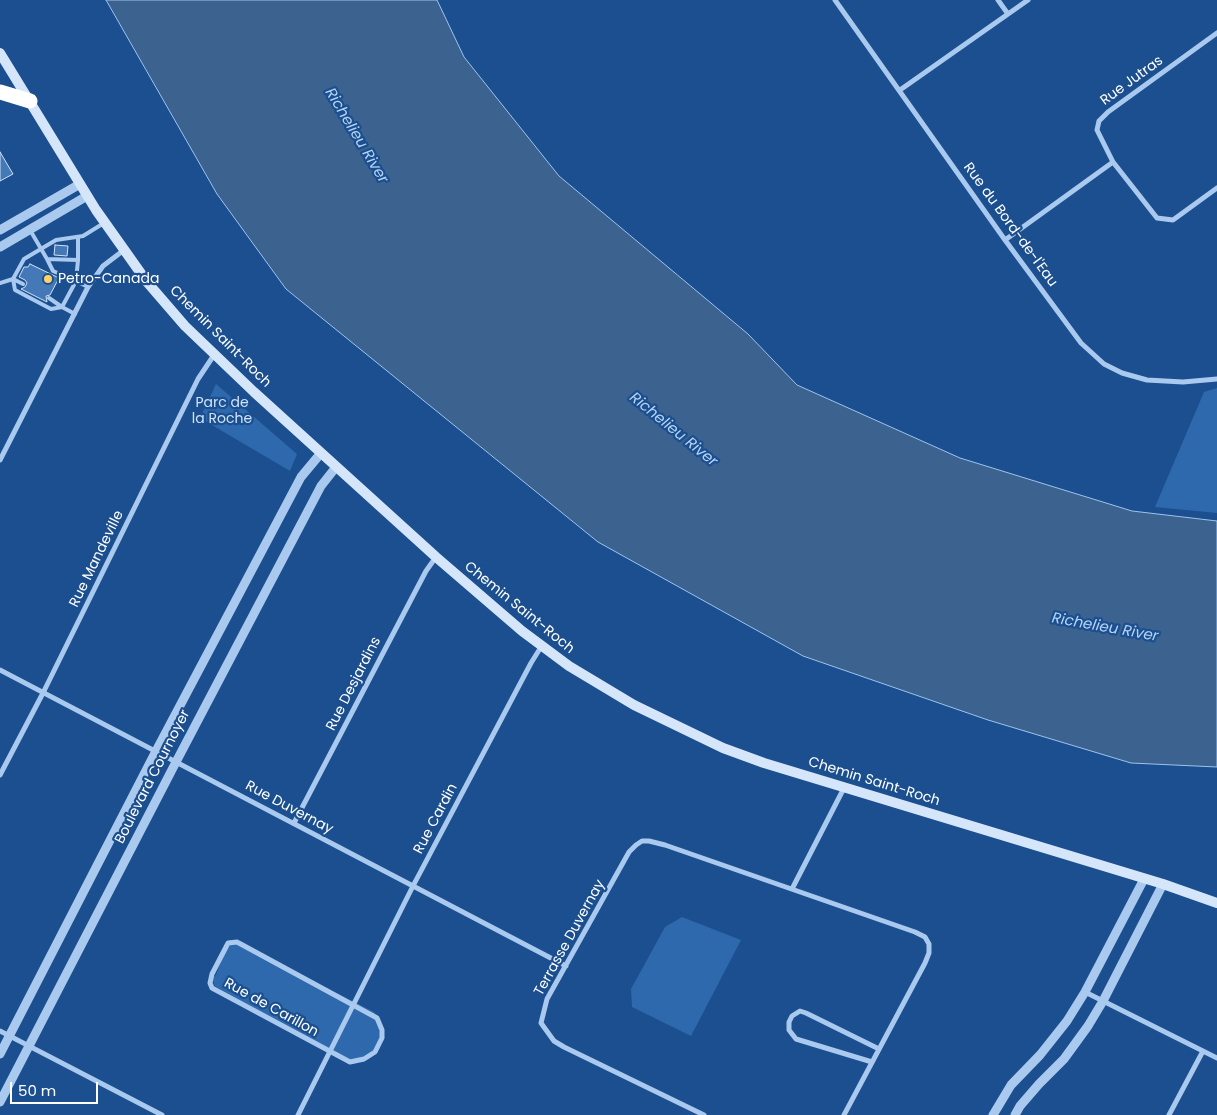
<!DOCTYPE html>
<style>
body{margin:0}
#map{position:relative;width:1217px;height:1115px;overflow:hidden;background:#1b4f8f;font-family:Poppins,sans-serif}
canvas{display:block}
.scale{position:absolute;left:10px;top:1082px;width:88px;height:22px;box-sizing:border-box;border:2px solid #fff;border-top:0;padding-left:6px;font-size:15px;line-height:18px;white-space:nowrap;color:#fff;-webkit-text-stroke:4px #1b4f8f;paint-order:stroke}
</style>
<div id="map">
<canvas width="1217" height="1115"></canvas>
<div class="scale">50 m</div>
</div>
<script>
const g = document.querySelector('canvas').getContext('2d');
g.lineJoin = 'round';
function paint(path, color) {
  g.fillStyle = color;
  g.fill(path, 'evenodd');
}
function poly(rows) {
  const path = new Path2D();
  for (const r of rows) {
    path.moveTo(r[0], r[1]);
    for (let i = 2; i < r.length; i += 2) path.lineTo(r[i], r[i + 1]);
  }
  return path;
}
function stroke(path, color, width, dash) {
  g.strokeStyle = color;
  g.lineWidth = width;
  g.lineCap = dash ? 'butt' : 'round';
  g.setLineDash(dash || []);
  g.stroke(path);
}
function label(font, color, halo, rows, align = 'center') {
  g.font = font + ' Poppins,sans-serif';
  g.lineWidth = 4.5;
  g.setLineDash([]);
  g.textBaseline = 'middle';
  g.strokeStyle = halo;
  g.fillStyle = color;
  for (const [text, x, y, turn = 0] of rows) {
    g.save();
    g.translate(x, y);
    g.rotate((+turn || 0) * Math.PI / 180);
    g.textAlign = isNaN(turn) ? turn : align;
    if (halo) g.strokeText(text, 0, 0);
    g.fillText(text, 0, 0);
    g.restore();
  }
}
const green = poly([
 [216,384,297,454,290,471,200,418],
 [1217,388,1217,513,1155,507,1204,392],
 [682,917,741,940,691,1036,632,1007,631,989,665,927],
 [228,943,240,943,374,1012,380,1019,382,1038,374,1054,355,1061,329,1052,215,986,212,978,216,975]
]);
const water = poly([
 [106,0,437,0,464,57,559,176,748,334,797,385,960,458,1132,511,1217,521,1217,767,1131,763,988,720,803,656,598,542,286,289,217,194,106,0]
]);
const building = poly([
 [0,152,13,174,0,181,0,152],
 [55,245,68,246,67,256,54,255,55,245],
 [30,264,59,278,50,295,46,296,47,302,21,289,25,287,27,283,25,280,19,277,24,267,28,267,30,264]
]);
const service = poly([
 [30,230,47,259,78,260],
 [78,237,78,260,76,281,88,287],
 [47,259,53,271,76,281,62,307,75,314],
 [0,283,13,279,23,284],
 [49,298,62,307],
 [62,307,51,309,15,290,13,279,24,259,56,240,83,236,104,223]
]);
const minor = poly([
 [835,0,1005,240,1081,343,1104,364,1122,373,1147,380,1183,382,1217,379],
 [998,0,1008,14],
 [1217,33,1108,112,1099,121,1097,130,1113,162,1157,218,1173,220,1217,188],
 [900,90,1028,0],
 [1005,240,1113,162],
 [0,460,88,287,103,266,124,250],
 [0,670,566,966],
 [0,775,43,693,198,379,214,355],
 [294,823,426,571,436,557],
 [792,889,844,788],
 [237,942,377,1018,382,1030,382,1038,375,1052,364,1059,350,1062,212,988,210,983,212,974,226,947,228,943,237,942],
 [1085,992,1217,1058],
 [0,1031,162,1115],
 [872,1062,796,1039,789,1030,789,1022,792,1016,800,1011,806,1013,879,1049],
 [298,1115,413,886,531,663,541,647],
 [704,1115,564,1047,554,1041,541,1023,547,999,629,852,636,845,642,841,649,841,665,845,915,932,925,937,929,944,929,953,925,963,844,1115],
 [1169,1115,1203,1051]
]);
const tertiary = poly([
 [0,230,80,184],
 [0,247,87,196],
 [0,1054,156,751,301,477,321,453],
 [0,1102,176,762,321,486,336,467],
 [993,1115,1011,1085,1040,1055,1067,1021,1085,992,1144,879],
 [1015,1115,1020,1106,1039,1084,1064,1059,1088,1026,1103,1001,1163,884]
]);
const secondary = poly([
 [0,53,96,210,147,282,185,326,254,392,436,557,522,631,569,666,634,705,723,748,764,763,1163,884,1217,903]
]);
const motorway = poly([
 [0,92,30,101]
]);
const markers = [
 [48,279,5,"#ffd166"]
];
const streetNames = [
 ["Rue Jutras",1132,81,-36],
 ["Rue du Bord-de-l'Eau",1010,225,54],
 ["Chemin Saint-Roch",220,337,45],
 ["Rue Mandeville",97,559,-64],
 ["Chemin Saint-Roch",519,608,39],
 ["Rue Desjardins",354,684,-63],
 ["Boulevard Cournoyer",153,777,-63],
 ["Chemin Saint-Roch",874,782,17],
 ["Rue Duvernay",289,808,28],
 ["Rue Cardin",436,819,-62],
 ["Terrasse Duvernay",570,938,-61],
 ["Rue de Carillon",271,1008,29]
];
const poiNames = [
 ["Petro-Canada",58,279]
];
const parkNames = [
 ["Parc de",222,403],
 ["la Roche",222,419]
];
const waterNames = [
 ["Richelieu River",356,136,59],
 ["Richelieu River",673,430,39],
 ["Richelieu River",1105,628,10]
];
paint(green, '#2e69ad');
paint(water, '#3c6290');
stroke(water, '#9cc4f0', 1);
paint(building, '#4478b7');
stroke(building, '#cfe3fa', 1);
stroke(service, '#a9c9ee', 4);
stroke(minor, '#a9c9ee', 5);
stroke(tertiary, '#a9c9ee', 9);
stroke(secondary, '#d6e6fa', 10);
stroke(motorway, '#fff', 15);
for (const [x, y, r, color] of markers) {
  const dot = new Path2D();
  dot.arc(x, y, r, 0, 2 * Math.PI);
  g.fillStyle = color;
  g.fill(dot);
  stroke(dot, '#1b4f8f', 2);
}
label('14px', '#fff', '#1b4f8f', streetNames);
label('14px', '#fff', '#1b4f8f', poiNames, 'left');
label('14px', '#cfe3fa', '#1b4f8f', parkNames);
label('italic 15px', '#b5d3f5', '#1b4f8f', waterNames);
</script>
